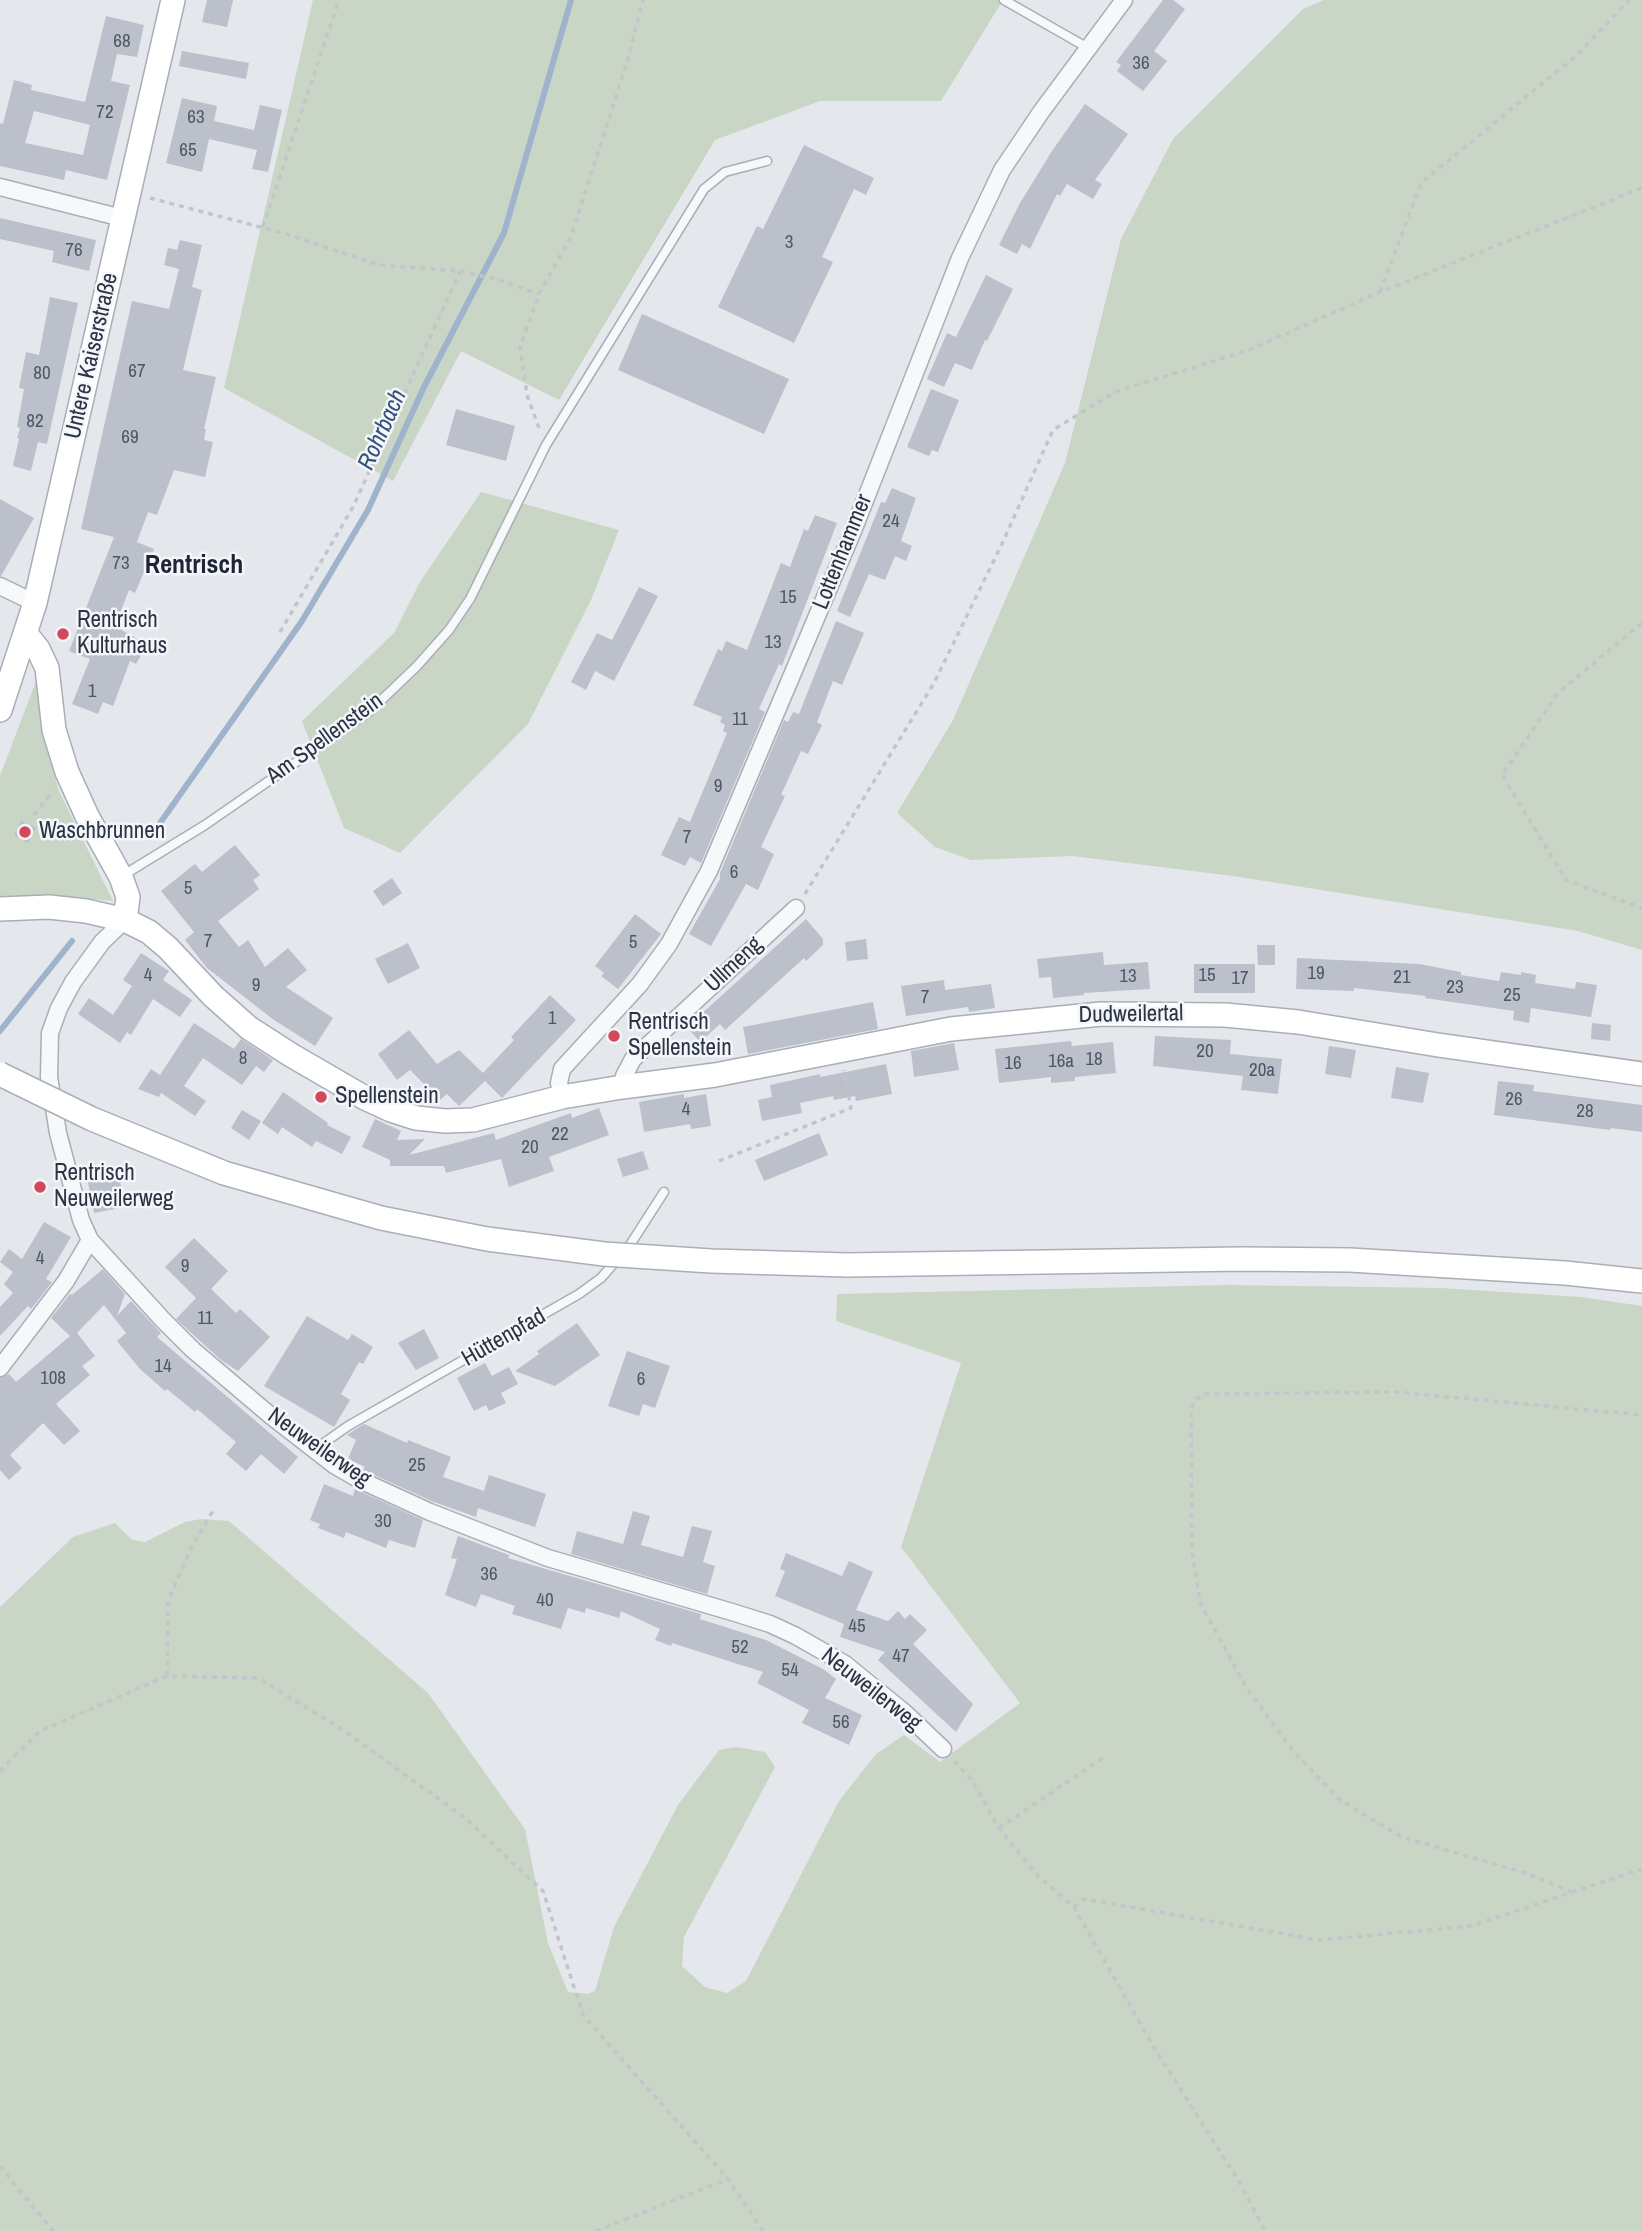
<!DOCTYPE html>
<meta charset="utf-8">
<style>
body{margin:0}
canvas{display:block;background:#e4e7ec}
</style>
<canvas width="1642" height="2231"></canvas>
<script>
const g = document.querySelector('canvas').getContext('2d');
g.lineJoin = 'round';
function paint(path, color) {
  g.fillStyle = color;
  g.fill(path, 'evenodd');
}
function poly(rows) {
  const path = new Path2D();
  for (const r of rows) {
    path.moveTo(r[0], r[1]);
    for (let i = 2; i < r.length; i += 2) path.lineTo(r[i], r[i + 1]);
  }
  return path;
}
function stroke(path, color, width, dash) {
  g.strokeStyle = color;
  g.lineWidth = width;
  g.lineCap = dash ? 'butt' : 'round';
  g.setLineDash(dash || []);
  g.stroke(path);
}
function label(font, color, halo, rows, align = 'center') {
  g.font = font + ' "Archivo Narrow",sans-serif';
  g.lineWidth = 5;
  g.setLineDash([]);
  g.textBaseline = 'middle';
  g.strokeStyle = halo;
  g.fillStyle = color;
  for (const [text, x, y, turn = 0] of rows) {
    g.save();
    g.translate(x, y);
    g.rotate((+turn || 0) * Math.PI / 180);
    g.textAlign = isNaN(turn) ? turn : align;
    if (halo) g.strokeText(text, 0, 0);
    g.fillText(text, 0, 0);
    g.restore();
  }
}
const green = poly([
 [313,0,1003,0,941,101,820,101,715,140,559,400,461,351,393,481,224,388],
 [1324,0,1642,0,1642,950,1578,931,1233,876,1073,856,971,860,935,847,897,813,953,720,1065,463,1121,239,1173,139,1303,9],
 [481,492,619,530,591,600,528,724,400,853,344,828,302,721,394,633,420,582],
 [36,681,40,684,41,717,58,789,113,901,52,895,0,896,0,776],
 [1227,1285,1441,1288,1581,1297,1642,1306,1642,2231,0,2231,0,1607,73,1537,115,1523,132,1540,145,1542,185,1522,201,1519,229,1521,428,1693,525,1829,548,1943,568,1992,587,1994,595,1991,614,1927,678,1805,719,1750,736,1747,765,1752,775,1767,684,1937,682,1966,705,1987,727,1993,746,1981,839,1801,876,1754,904,1735,940,1762,1020,1703,901,1547,961,1363,836,1321,837,1294]
]);
const stream = poly([
 [151,836,302,621,368,510,423,389,504,233,571,0],
 [0,1031,72,941]
]);
const building = poly([
 [207,0,233,0,227,27,202,22],
 [1163,0,1173,0,1185,9,1154,51,1167,61,1143,91,1117,71,1121,65,1116,62],
 [106,16,144,25,137,57,117,54,111,81,130,85,107,180,66,170,64,180,0,166,0,123,3,124,14,80,32,85,31,90,85,102],
 [34,111,90,125,83,155,25,143],
 [182,51,249,63,246,79,179,66],
 [182,98,217,106,214,121,254,130,260,105,282,110,268,172,252,169,257,150,209,139,202,172,166,163],
 [1085,104,1128,134,1095,180,1102,184,1093,199,1067,184,1060,196,1057,194,1030,249,1022,244,1017,254,999,245,1020,203,1052,151],
 [804,145,874,178,866,195,854,189,822,257,833,262,794,343,718,307,757,226,763,229],
 [0,218,96,240,89,271,52,262,54,251,0,239],
 [180,240,202,245,192,287,202,290,183,370,216,377,204,429,206,429,204,440,213,442,205,477,174,470,157,515,148,512,137,542,154,549,135,593,129,590,115,626,147,645,136,664,130,661,113,706,103,702,98,714,72,704,90,659,69,651,114,537,81,529,132,301,169,309,179,269,164,265,168,248,177,250],
 [986,275,1013,289,987,341,985,340,972,370,955,363,944,387,927,379,947,333,956,337],
 [50,297,78,303,47,444,38,442,31,471,13,466,19,438,17,438,20,428,17,427,24,389,19,388,26,352,39,355],
 [642,314,789,379,764,434,618,370],
 [931,389,959,400,938,452,932,450,929,456,907,447],
 [456,409,515,426,506,461,446,445],
 [892,488,916,498,901,541,912,546,906,561,895,556,885,580,869,574,850,617,837,611,881,502,885,503],
 [0,499,34,518,1,576,0,576],
 [815,515,837,523,782,666,779,664,759,709,765,712,701,863,690,857,685,866,661,855,679,817,690,822,727,733,723,731,725,725,720,722,722,717,693,705,718,649,722,651,726,641,747,650,781,563,790,567,804,529,808,531],
 [639,587,658,596,614,681,595,671,586,690,571,682,597,633,612,640],
 [836,621,864,633,842,685,833,681,817,722,822,725,808,754,801,751,781,795,785,796,761,847,774,854,758,890,746,884,711,946,689,934,720,879,720,873,784,720,788,722,793,712,799,714],
 [21,821,36,828,28,843,14,835],
 [235,845,260,875,253,880,259,889,218,921,239,947,248,940,265,967,288,948,307,970,286,987,333,1018,315,1046,274,1020,207,968,185,940,194,932,161,891,195,864,202,872],
 [392,878,402,893,383,906,373,891],
 [635,914,661,934,618,989,601,976,604,973,595,966],
 [806,919,823,939,823,945,806,961,804,958,725,1030,720,1024,700,1042,687,1027],
 [866,939,868,959,847,961,845,942],
 [408,943,420,968,388,984,375,959],
 [1257,945,1275,945,1275,965,1258,965],
 [1103,952,1104,965,1148,962,1150,989,1084,993,1084,995,1053,998,1051,977,1039,978,1037,959],
 [141,953,169,971,163,980,192,1000,180,1017,153,999,131,1035,127,1032,120,1043,78,1014,89,998,113,1015,132,986,123,980],
 [1297,958,1419,964,1461,972,1461,975,1499,981,1501,972,1521,975,1521,972,1536,975,1535,983,1575,989,1576,982,1597,985,1591,1017,1531,1008,1529,1023,1513,1020,1514,1011,1425,998,1426,996,1354,988,1354,991,1296,989],
 [1194,964,1255,964,1255,993,1194,993],
 [944,980,945,990,991,984,995,1008,969,1012,968,1007,906,1016,901,986],
 [550,995,576,1020,502,1098,485,1081,459,1106,447,1094,440,1100,410,1070,397,1080,378,1054,409,1030,437,1064,459,1050,483,1073,514,1040,511,1037],
 [873,1002,878,1029,748,1054,743,1027],
 [194,1023,234,1049,241,1039,273,1060,264,1072,256,1066,242,1085,203,1058,184,1086,206,1101,195,1116,161,1093,159,1097,138,1089,151,1069,160,1075],
 [1592,1023,1611,1025,1610,1041,1591,1039],
 [1155,1036,1231,1040,1230,1054,1282,1059,1278,1094,1241,1090,1243,1076,1153,1066],
 [1071,1041,1072,1046,1113,1042,1116,1073,1075,1077,1075,1081,1051,1083,1051,1077,999,1083,995,1049],
 [954,1043,959,1070,914,1077,911,1051],
 [1329,1046,1356,1050,1351,1078,1325,1074],
 [886,1064,892,1094,856,1101,855,1096,834,1100,833,1096,800,1103,802,1113,762,1121,758,1100,772,1097,770,1085,820,1074,820,1077],
 [1396,1067,1429,1073,1423,1103,1391,1098],
 [1498,1081,1534,1085,1533,1091,1642,1105,1642,1132,1611,1128,1610,1130,1494,1115],
 [283,1092,328,1123,327,1125,351,1137,342,1154,316,1141,312,1147,282,1127,278,1134,262,1123],
 [684,1094,684,1098,706,1094,711,1126,691,1129,690,1124,644,1132,639,1102],
 [599,1108,609,1135,549,1157,554,1171,509,1187,501,1159,446,1173,444,1166,390,1166,390,1160,362,1147,375,1119,401,1131,397,1140,425,1139,409,1155,494,1133,496,1140,571,1113,572,1118],
 [242,1110,261,1121,249,1140,231,1128],
 [819,1133,828,1155,764,1181,755,1160],
 [643,1151,649,1169,623,1177,617,1159],
 [118,1171,125,1207,94,1213,87,1177],
 [44,1222,71,1237,46,1279,52,1282,36,1303,31,1309,28,1306,0,1336,0,1307,13,1293,4,1284,13,1272,0,1262,9,1249,22,1259],
 [194,1238,228,1271,211,1289,236,1313,240,1309,270,1337,238,1371,221,1360,176,1319,196,1298,165,1267],
 [103,1269,125,1294,117,1316,131,1301,161,1333,157,1337,298,1457,284,1474,261,1454,246,1471,226,1454,236,1442,197,1409,195,1412,167,1389,165,1391,140,1369,117,1341,126,1333,104,1305,77,1333,95,1356,82,1366,90,1375,56,1404,80,1431,64,1445,43,1423,10,1455,22,1468,9,1480,0,1470,0,1378,9,1374,16,1382,70,1336,51,1318,70,1294,72,1295],
 [307,1316,348,1340,352,1334,373,1347,363,1364,359,1362,341,1394,350,1400,334,1427,264,1386],
 [577,1323,600,1355,555,1386,515,1371,539,1354,537,1351],
 [424,1329,439,1358,416,1370,398,1343],
 [627,1351,670,1366,655,1408,643,1404,639,1416,608,1406],
 [485,1363,492,1376,509,1367,518,1384,501,1393,506,1403,489,1411,486,1405,474,1411,457,1378],
 [364,1424,407,1443,408,1440,451,1457,443,1477,484,1491,489,1475,546,1494,535,1527,478,1508,476,1517,434,1502,363,1470,365,1467,348,1459,356,1440,347,1435],
 [324,1484,353,1496,355,1489,423,1520,415,1548,389,1540,386,1548,346,1532,344,1538,318,1528,320,1524,310,1520],
 [633,1511,650,1516,641,1545,683,1557,692,1526,712,1531,703,1562,715,1566,707,1594,571,1554,577,1531,623,1544],
 [458,1536,509,1555,508,1558,701,1614,700,1619,766,1640,823,1669,836,1679,825,1698,862,1715,849,1745,802,1723,809,1710,757,1683,763,1672,672,1643,671,1646,655,1640,660,1629,621,1611,619,1618,586,1608,585,1613,568,1608,561,1629,512,1614,515,1606,481,1594,476,1607,445,1595,457,1559,451,1558],
 [786,1553,842,1576,849,1561,873,1572,856,1610,888,1621,898,1611,905,1619,910,1614,927,1630,913,1644,973,1704,956,1732,878,1660,885,1652,840,1637,844,1624,775,1596,785,1571,780,1569]
]);
const path = poly([
 [150,198,283,233,379,265,460,271,499,280,539,294],
 [263,227,339,0],
 [1380,292,1421,183,1577,55,1629,0],
 [539,428,527,395,520,347,539,294,571,236,581,206,627,62,643,0],
 [1642,623,1558,693,1502,775,1566,880,1642,908],
 [280,632,353,507,460,271],
 [34,815,53,791],
 [805,894,934,683,1001,546,1053,430,1115,392,1249,350,1380,292,1642,188],
 [719,1161,851,1108,844,1070],
 [167,1676,168,1601,192,1546,214,1509],
 [954,1761,971,1779,999,1828,1036,1874,1074,1907,1152,2044,1238,2180,1265,2231],
 [0,1771,40,1731,167,1676,258,1678,343,1730,465,1818,543,1891,583,2015,728,2179,763,2231],
 [999,1828,1107,1755],
 [1572,1892,1529,1874,1402,1837,1340,1800,1293,1751,1246,1687,1201,1605,1192,1553,1191,1411,1194,1400,1205,1394,1396,1392,1642,1415],
 [1074,1907,1084,1899,1319,1940,1471,1926,1642,1869],
 [0,2166,53,2231],
 [596,2231,728,2179]
]);
const lane = poly([
 [1004,0,1088,48],
 [122,876,205,825,370,711,417,666,449,630,470,599,546,445,704,189,725,172,767,161],
 [314,1450,348,1426,579,1294,601,1278,630,1245,664,1192]
]);
const street = poly([
 [0,187,122,218],
 [0,586,35,603],
 [125,920,102,942,73,982,59,1008,50,1033,49,1077,58,1133,81,1220,90,1240,162,1319,193,1350,271,1416,334,1465,360,1480,430,1512,548,1558,732,1612,770,1624,796,1636,845,1664,904,1712,943,1749],
 [622,1087,624,1076,633,1059,796,908],
 [562,1097,559,1083,562,1069,640,984,669,944,709,871,853,531,960,258,1002,170,1041,112,1124,0],
 [0,1368,66,1281,90,1240]
]);
const secondary = poly([
 [26,634,38,649,47,668,54,730,67,772,87,816,121,877,128,897,125,920],
 [0,710,35,603,173,0],
 [0,909,49,907,86,911,125,920,149,932,168,948,213,996,249,1028,291,1055,365,1098,391,1110,416,1118,445,1121,473,1120,562,1097,622,1087,715,1075,951,1029,1101,1014,1225,1015,1298,1022,1438,1045,1642,1074],
 [847,1265,1242,1259,1350,1260,1565,1273,1642,1281]
]);
const secondaryBridge = poly([
 [0,1074,92,1119,224,1173,381,1218,487,1239,604,1254,711,1261,847,1265]
]);
const markers = [
 [63,634,7,"#d1495b"],
 [25,832,7,"#d1495b"],
 [614,1036,7,"#d1495b"],
 [321,1097,7,"#d1495b"],
 [40,1187,7,"#d1495b"]
];
const numberNames = [
 ["68",122,42],
 ["36",1141,64],
 ["72",105,113],
 ["63",196,118],
 ["65",188,151],
 ["3",789,243],
 ["76",74,251],
 ["67",137,372],
 ["80",42,374],
 ["82",35,422],
 ["69",130,438],
 ["24",891,522],
 ["73",121,564],
 ["15",788,598],
 ["13",773,643],
 ["1",92,692],
 ["11",740,720],
 ["9",718,787],
 ["7",687,838],
 ["6",734,873],
 ["5",188,889],
 ["7",208,942],
 ["5",633,943],
 ["19",1316,974],
 ["4",148,976],
 ["15",1207,976],
 ["13",1128,977],
 ["21",1402,978],
 ["17",1240,979],
 ["9",256,986],
 ["23",1455,988],
 ["25",1512,996],
 ["7",925,998],
 ["1",552,1019],
 ["20",1205,1052],
 ["8",243,1059],
 ["18",1094,1060],
 ["16a",1061,1062],
 ["16",1013,1064],
 ["20a",1262,1071],
 ["26",1514,1100],
 ["4",686,1110],
 ["28",1585,1112],
 ["22",560,1135],
 ["20",530,1148],
 ["4",40,1259],
 ["9",185,1267],
 ["11",205,1319],
 ["14",163,1367],
 ["108",53,1379],
 ["6",641,1380],
 ["25",417,1466],
 ["30",383,1522],
 ["36",489,1575],
 ["40",545,1601],
 ["45",857,1627],
 ["52",740,1648],
 ["47",901,1657],
 ["54",790,1671],
 ["56",841,1723]
];
const streetNames = [
 ["Untere Kaiserstraße",92,356,-77],
 ["Lottenhammer",843,552,-68],
 ["Am Spellenstein",325,739,-36],
 ["Ullmeng",734,965,-43],
 ["Dudweilertal",1131,1015,-1],
 ["Hüttenpfad",504,1338,-30],
 ["Neuweilerweg",319,1448,35],
 ["Neuweilerweg",871,1690,38]
];
const poiNames = [
 ["Rentrisch",77,621],
 ["Kulturhaus",77,647],
 ["Waschbrunnen",39,832],
 ["Rentrisch",628,1023],
 ["Spellenstein",628,1049],
 ["Spellenstein",335,1097],
 ["Rentrisch",54,1174],
 ["Neuweilerweg",54,1200]
];
const waterNames = [
 ["Rohrbach",383,430,-66]
];
const quarterNames = [
 ["Rentrisch",194,566]
];
paint(green, '#c9d6c5');
stroke(stream, '#9fb4cc', 6);
paint(building, '#bbc0ca');
stroke(lane, '#a9aeb7', 11);
stroke(street, '#a9aeb7', 19);
stroke(secondary, '#a9aeb7', 26);
stroke(path, '#c2c5cb', 3.5, [5, 5]);
stroke(lane, '#f7f8fa', 8);
stroke(street, '#f7f8fa', 16);
stroke(secondary, '#fff', 23);
stroke(secondaryBridge, '#a9aeb7', 26, []);
stroke(secondaryBridge, '#fff', 23);
for (const [x, y, r, color] of markers) {
  const dot = new Path2D();
  dot.arc(x, y, r, 0, 2 * Math.PI);
  g.fillStyle = color;
  g.fill(dot);
  stroke(dot, '#f4f6f9', 2.5);
}
label('19px', '#4f5766', null, numberNames);
label('23px', '#2b3445', '#f4f6f9', streetNames);
label('23px', '#2b3445', '#f4f6f9', poiNames, 'left');
label('italic 24px', '#34527a', '#f4f6f9', waterNames);
label('bold 26px', '#1d2536', '#f4f6f9', quarterNames);
</script>
